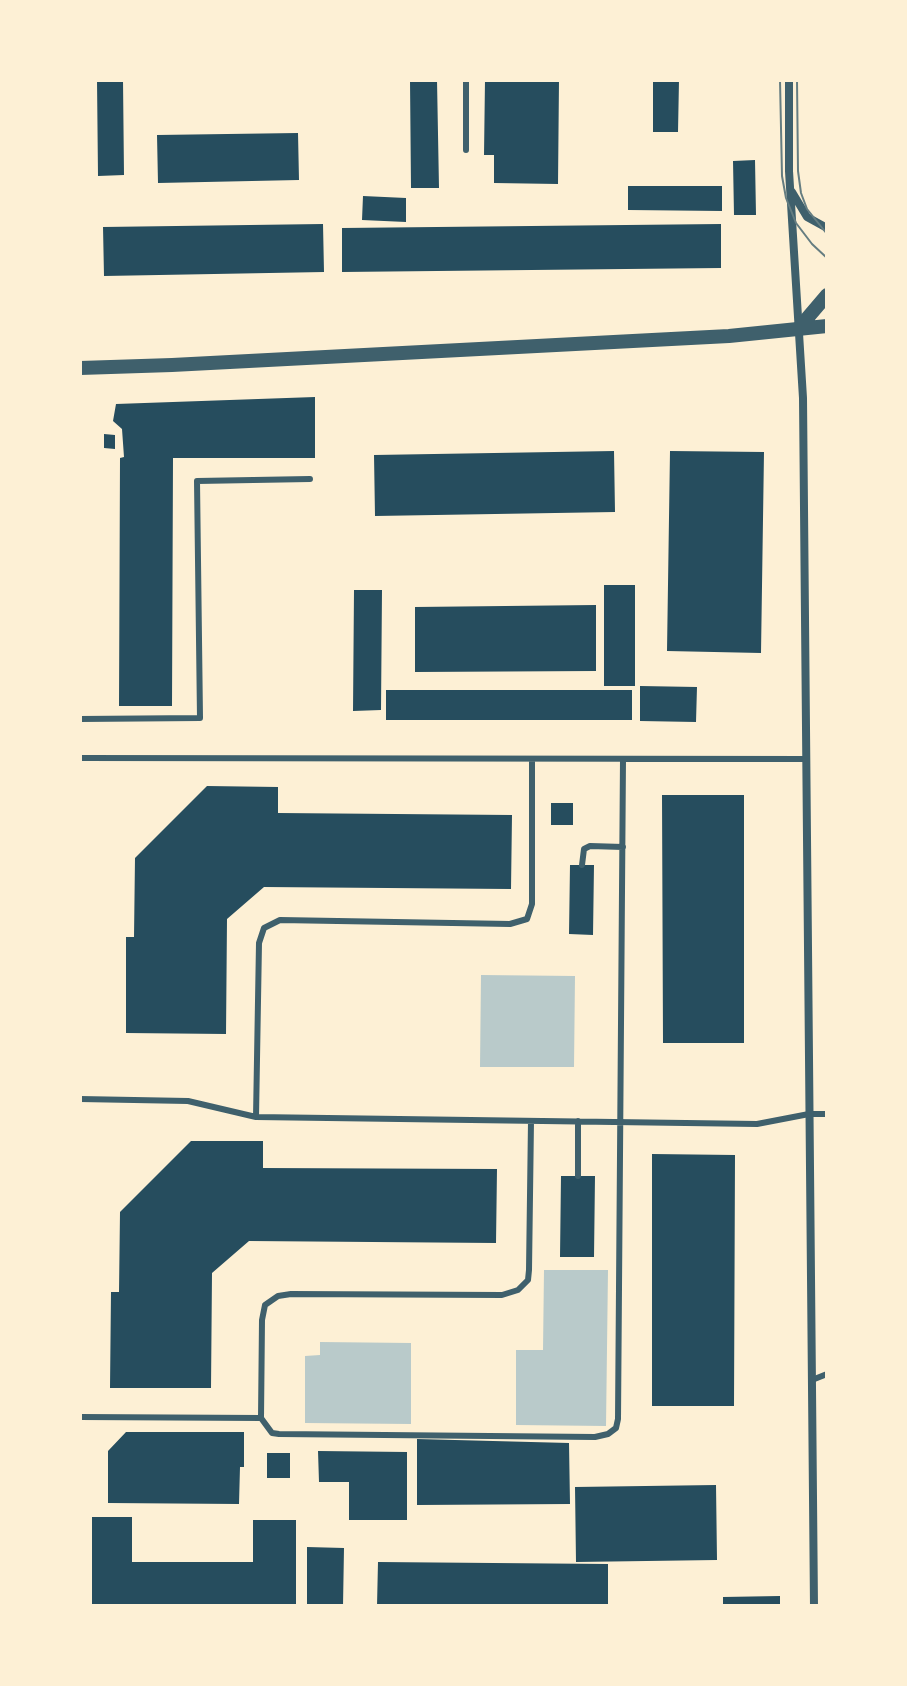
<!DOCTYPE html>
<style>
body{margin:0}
#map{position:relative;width:907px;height:1686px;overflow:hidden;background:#fdf0d5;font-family:"Sofia Sans Condensed",sans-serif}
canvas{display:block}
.frame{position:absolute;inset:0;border:82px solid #fdf0d5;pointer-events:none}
</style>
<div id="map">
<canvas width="907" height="1686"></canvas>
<div class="frame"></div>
</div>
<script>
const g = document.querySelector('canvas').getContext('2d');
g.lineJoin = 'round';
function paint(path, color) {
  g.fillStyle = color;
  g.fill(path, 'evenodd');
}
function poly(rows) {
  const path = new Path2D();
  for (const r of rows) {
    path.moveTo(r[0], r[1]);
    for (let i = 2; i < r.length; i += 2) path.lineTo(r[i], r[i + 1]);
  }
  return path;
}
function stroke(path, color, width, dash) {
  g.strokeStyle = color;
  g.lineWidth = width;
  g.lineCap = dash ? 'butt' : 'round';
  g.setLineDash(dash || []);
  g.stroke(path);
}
const green = poly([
 [481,975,575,976,574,1067,480,1067],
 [544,1270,608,1270,606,1426,516,1425,516,1350,543,1350],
 [320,1342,411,1343,411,1424,305,1423,305,1356,320,1355]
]);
const building = poly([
 [97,80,123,80,124,175,98,176],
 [410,80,437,80,439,188,411,188],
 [485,80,559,80,558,184,494,183,494,155,484,155],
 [653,80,679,80,678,132,653,132],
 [298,133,299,180,158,183,157,135],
 [755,160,756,215,734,215,733,161],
 [628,186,722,186,722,211,628,210],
 [363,196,406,198,406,222,362,220],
 [323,224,324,272,104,276,103,227],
 [721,224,721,268,342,272,342,228],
 [315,397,315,458,173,458,172,706,119,706,120,458,124,457,122,429,113,421,116,404],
 [104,434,115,435,115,449,104,448],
 [614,451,615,512,375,516,374,455],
 [670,451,764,452,761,653,667,651],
 [604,585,635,585,635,686,604,686],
 [354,590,382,590,381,710,353,711],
 [596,605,596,671,415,672,415,607],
 [640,686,697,687,696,722,640,721],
 [386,690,632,690,632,720,386,720],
 [207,786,278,787,278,813,512,815,511,889,264,887,227,919,226,1034,126,1033,126,937,134,937,135,858],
 [662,795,744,795,744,1043,663,1043],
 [551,803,573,803,573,825,551,825],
 [570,865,594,865,593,935,569,934],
 [191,1141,263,1141,263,1168,497,1169,496,1243,249,1241,212,1273,211,1388,110,1388,111,1292,119,1292,120,1212],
 [652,1154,735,1155,734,1406,652,1406],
 [561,1176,595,1176,594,1257,560,1257],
 [126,1432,244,1432,244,1467,240,1467,239,1504,108,1503,108,1451],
 [417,1439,569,1443,570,1504,417,1505],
 [318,1451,407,1452,407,1520,349,1520,349,1482,319,1482],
 [267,1453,290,1453,290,1478,267,1478],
 [716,1485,717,1560,576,1562,575,1487],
 [92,1517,132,1517,132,1562,253,1562,253,1520,296,1520,296,1606,92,1606],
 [307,1547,344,1548,343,1606,307,1606],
 [378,1562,608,1564,608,1606,377,1606],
 [780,1596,780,1606,723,1606,723,1597]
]);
const service = poly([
 [466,150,466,80],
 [80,719,200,718,197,481,310,479],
 [80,758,806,759],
 [582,865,584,849,590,846,623,847],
 [80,1099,188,1101,256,1117,757,1124,809,1114,827,1114],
 [256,1117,259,943,264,928,280,920,510,924,527,919,532,904,532,759],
 [578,1176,578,1121],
 [812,1380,827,1374],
 [80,1417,261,1418,262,1320,265,1305,278,1296,291,1294,502,1295,518,1290,528,1280,529,1270,531,1121],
 [261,1418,272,1433,279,1434,595,1437,608,1434,616,1428,618,1419,623,759]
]);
const minor = poly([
 [789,80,789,171,803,398,814,1606],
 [792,192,807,217,827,228]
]);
const tertiary = poly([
 [798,329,827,295],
 [80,368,172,365,729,336,827,326]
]);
const tram = poly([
 [780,80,782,176,786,198,796,223,812,244,827,258],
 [797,80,798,171,801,193,807,209,827,234]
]);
paint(green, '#b9caca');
paint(building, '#264d5e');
stroke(service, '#3f606c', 6);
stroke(minor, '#3f606c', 8);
stroke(tertiary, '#3f606c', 14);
stroke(tram, '#657d81', 2);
</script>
